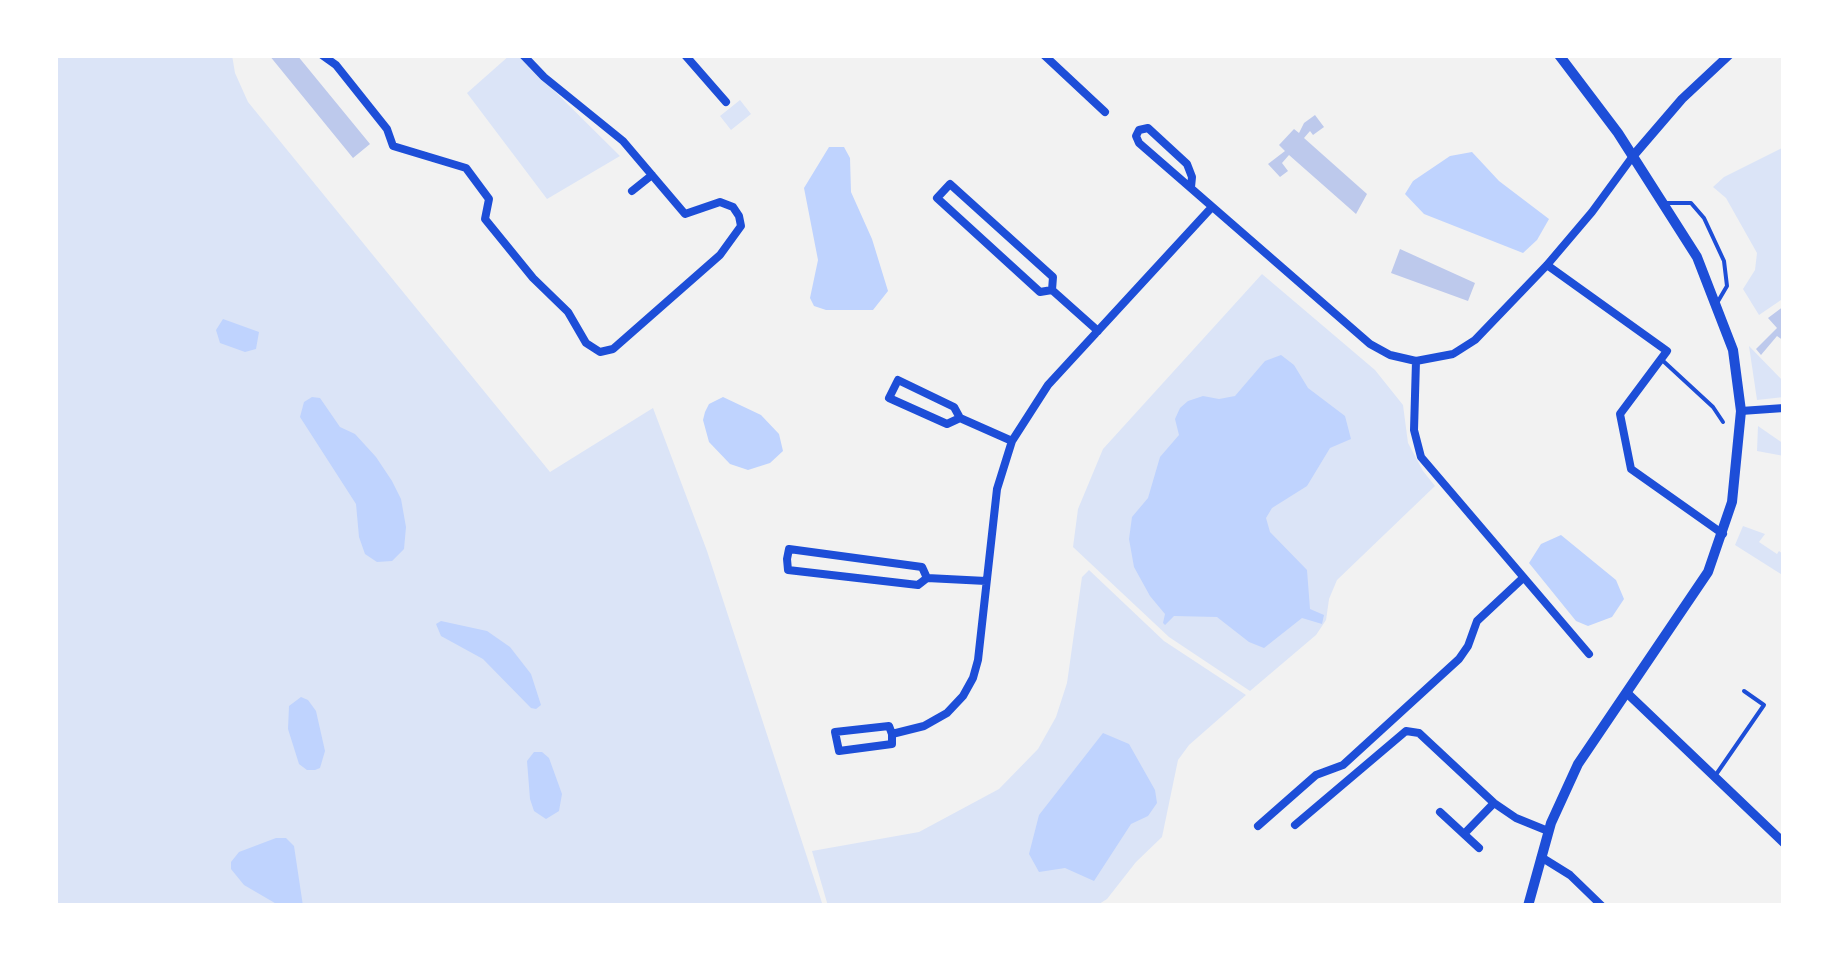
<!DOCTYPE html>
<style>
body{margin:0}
#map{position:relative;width:1839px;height:961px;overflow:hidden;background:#f2f2f2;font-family:Lato,sans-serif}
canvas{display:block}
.frame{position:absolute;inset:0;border:58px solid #fff;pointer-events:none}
</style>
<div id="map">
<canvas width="1839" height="961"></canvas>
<div class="frame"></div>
</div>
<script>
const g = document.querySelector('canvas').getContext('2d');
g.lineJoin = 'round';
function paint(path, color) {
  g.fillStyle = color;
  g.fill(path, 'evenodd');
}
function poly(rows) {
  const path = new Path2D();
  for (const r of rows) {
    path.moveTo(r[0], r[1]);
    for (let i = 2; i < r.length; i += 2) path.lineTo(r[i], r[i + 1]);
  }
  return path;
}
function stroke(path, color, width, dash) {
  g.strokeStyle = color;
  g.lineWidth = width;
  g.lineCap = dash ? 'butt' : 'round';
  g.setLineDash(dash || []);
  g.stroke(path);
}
const green = poly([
 [55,55,232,55,235,73,248,102,550,472,653,408,707,551,823,906,55,906],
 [510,55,518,55,620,156,547,199,467,93],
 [740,100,751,114,731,130,720,116],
 [1784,147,1784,298,1759,315,1743,289,1755,270,1757,253,1726,198,1713,187,1724,177],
 [1262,274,1375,370,1403,405,1408,443,1423,471,1435,486,1337,580,1329,599,1326,620,1316,635,1250,691,1169,637,1073,547,1078,509,1103,449],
 [1749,346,1784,382,1784,397,1757,400],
 [1758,426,1784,444,1784,456,1757,451],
 [1743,526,1765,534,1759,542,1777,554,1779,551,1784,555,1784,576,1735,545],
 [1089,570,1164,641,1246,695,1189,745,1178,760,1162,837,1136,862,1107,899,1096,906,828,906,812,851,919,832,999,789,1038,749,1056,717,1067,683,1082,577]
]);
const water = poly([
 [829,147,844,147,850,158,851,192,872,239,888,291,873,310,826,310,814,306,810,298,818,260,804,188],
 [1472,152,1499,181,1549,219,1537,240,1523,253,1424,214,1405,194,1413,181,1450,156],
 [223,319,259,332,256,349,245,352,220,343,216,330],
 [1281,355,1294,365,1308,388,1345,416,1351,439,1330,448,1307,486,1272,508,1266,518,1270,532,1307,570,1310,609,1324,615,1322,624,1302,618,1264,648,1249,642,1217,617,1174,616,1165,625,1163,623,1165,614,1150,596,1134,567,1129,539,1132,517,1148,498,1160,457,1179,435,1175,419,1180,408,1188,401,1203,396,1219,399,1235,396,1265,361],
 [312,397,320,398,340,427,355,434,376,457,392,481,401,499,406,527,404,549,392,561,377,562,365,554,359,537,356,504,300,417,304,402],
 [723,397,761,415,779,434,783,451,770,463,748,470,730,464,709,442,703,420,705,412,709,404],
 [1561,535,1616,580,1624,599,1612,617,1588,626,1576,621,1529,563,1541,544],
 [441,621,487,631,510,647,531,674,541,705,536,709,531,708,483,659,441,636,436,624],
 [301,697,308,700,316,711,325,751,320,768,315,770,307,770,299,764,288,729,289,706],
 [1103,733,1129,744,1155,790,1157,803,1148,816,1131,824,1094,881,1065,868,1039,872,1029,854,1039,815],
 [534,752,542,752,549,758,562,794,559,811,546,819,534,811,530,799,527,761],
 [276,838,286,838,294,846,303,906,280,906,244,885,231,869,231,862,239,852]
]);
const building = poly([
 [269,55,297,55,370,144,353,158],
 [1315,115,1324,127,1313,135,1310,131,1304,138,1367,194,1356,214,1289,155,1282,163,1288,171,1280,177,1268,164,1285,151,1279,145,1294,129,1299,133,1304,123],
 [1400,249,1475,283,1468,301,1391,273],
 [1784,306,1784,341,1777,336,1761,355,1756,349,1777,328,1768,318]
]);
const service = poly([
 [1664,203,1691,203,1704,218,1724,261,1727,286,1717,303],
 [1661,359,1713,407,1723,422],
 [1715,776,1764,705,1744,691]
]);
const minor = poly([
 [322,55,336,65,387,129,393,146,466,168,489,199,485,219,533,278,568,312,586,343,600,352,613,349,720,255,741,226,739,216,733,207,720,202,685,214,623,141,544,77,523,55],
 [685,55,726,102],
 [1044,55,1105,112],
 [1191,187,1192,177,1187,164,1148,128,1139,130,1136,136,1139,143,1370,344,1390,355,1416,361,1453,354,1475,340,1547,265,1592,212,1633,156],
 [632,191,652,175],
 [1547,265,1667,351,1620,414,1631,469,1723,534],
 [1052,290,1040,292,937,198,950,184,1053,277,1052,290,1098,331],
 [1416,361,1414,430,1421,457,1589,654],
 [1741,411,1784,408],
 [960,418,947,424,889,398,898,380,954,407,960,418,1012,441],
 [927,578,918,585,788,570,787,559,789,549,922,567,927,578,986,581],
 [892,734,889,726,835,732,839,751,892,744,892,734,924,726,947,713,963,696,973,678,978,660,997,489,1012,441,1048,385,1212,207],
 [1440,812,1479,848],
 [1295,825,1406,731,1419,733,1494,803,1516,818,1548,831],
 [1258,826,1316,775,1343,765,1459,659,1468,646,1477,621,1523,578],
 [1464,834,1494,803],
 [1541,857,1570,875,1602,906]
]);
const tertiary = poly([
 [1633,156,1682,99,1729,55],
 [1627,693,1784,843]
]);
const secondary = poly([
 [1528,906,1551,823,1578,764,1708,572,1732,502,1741,411,1733,350,1697,257,1618,133,1559,55]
]);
paint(green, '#dbe4f7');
paint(water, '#bfd3fe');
paint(building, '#bdc9ec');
stroke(service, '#1d4ed8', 4);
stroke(minor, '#1d4ed8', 8);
stroke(tertiary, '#1d4ed8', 9);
stroke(secondary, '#1d4ed8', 10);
</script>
